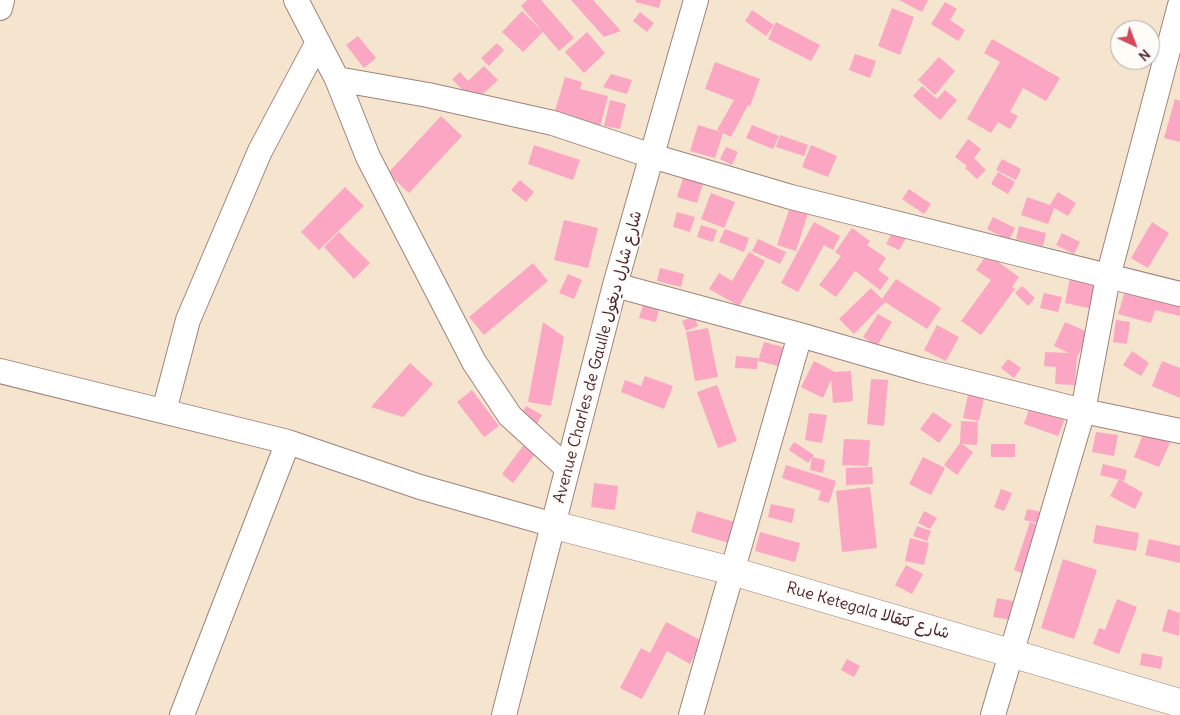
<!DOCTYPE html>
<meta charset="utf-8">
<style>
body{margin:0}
#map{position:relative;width:1180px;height:715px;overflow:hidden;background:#f5e5ce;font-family:Delius,sans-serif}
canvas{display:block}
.north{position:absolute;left:1110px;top:20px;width:50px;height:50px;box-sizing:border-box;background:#fdfcf7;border:1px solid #b5a4a5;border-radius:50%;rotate:137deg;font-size:14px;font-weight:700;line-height:20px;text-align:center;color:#4a1f2b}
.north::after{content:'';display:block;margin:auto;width:18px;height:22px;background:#d1495b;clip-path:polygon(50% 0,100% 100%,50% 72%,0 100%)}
</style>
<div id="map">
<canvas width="1180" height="715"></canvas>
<div class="north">N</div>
</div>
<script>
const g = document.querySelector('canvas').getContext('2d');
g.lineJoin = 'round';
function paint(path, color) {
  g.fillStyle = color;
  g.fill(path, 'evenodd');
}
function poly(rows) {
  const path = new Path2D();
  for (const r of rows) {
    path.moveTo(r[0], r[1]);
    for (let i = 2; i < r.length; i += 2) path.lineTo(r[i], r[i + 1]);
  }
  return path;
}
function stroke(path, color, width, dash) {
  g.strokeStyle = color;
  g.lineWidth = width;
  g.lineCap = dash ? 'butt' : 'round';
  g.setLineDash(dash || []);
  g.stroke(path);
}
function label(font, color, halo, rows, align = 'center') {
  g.font = font + ' Delius,"Playpen Sans Arabic",sans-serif';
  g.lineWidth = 4;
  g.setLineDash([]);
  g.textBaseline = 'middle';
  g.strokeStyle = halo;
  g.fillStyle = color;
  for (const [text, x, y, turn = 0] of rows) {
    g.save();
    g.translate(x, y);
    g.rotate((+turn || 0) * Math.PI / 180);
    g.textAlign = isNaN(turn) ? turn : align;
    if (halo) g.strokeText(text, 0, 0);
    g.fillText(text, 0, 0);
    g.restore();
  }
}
const building = poly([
 [527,0,541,0,574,38,559,51,521,6],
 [571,0,593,0,621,31,604,37],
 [636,0,661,0,659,8,635,2],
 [899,0,928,0,922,12],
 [945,2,957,9,950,20,965,30,958,41,931,24],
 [892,8,914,17,900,55,878,46],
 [752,10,774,25,766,36,745,21],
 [522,11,543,32,523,52,502,32],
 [640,12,654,23,647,32,633,21],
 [776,22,820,45,811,61,768,39],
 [587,32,605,53,584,73,565,52],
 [358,36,376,58,364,68,346,45],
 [992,39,1060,78,1046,101,1023,88,1010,112,1018,116,1010,129,998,122,991,133,967,119,1000,62,984,53],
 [497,43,504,50,489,66,481,58],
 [855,54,876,61,870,78,849,70],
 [939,57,955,71,935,95,918,80],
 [715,62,760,79,750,106,748,105,731,137,723,133,715,158,690,151,698,125,721,132,717,130,734,100,705,89],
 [484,66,498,80,474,102,452,79,460,72,468,81],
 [611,74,632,80,627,94,603,87],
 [565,77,582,82,580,89,608,96,600,127,571,119,572,116,555,111],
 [922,86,937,99,945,90,957,100,940,120,913,96],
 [1175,99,1180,101,1180,142,1164,138],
 [610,100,626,104,620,129,604,126],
 [441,116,462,136,409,193,388,173],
 [752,125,779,136,773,149,746,138],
 [780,135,808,145,804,156,776,147],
 [968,139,981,149,974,158,986,170,977,179,965,168,967,166,955,157],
 [534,145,580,160,573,180,528,164],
 [811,145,837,156,828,177,802,167],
 [726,147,738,152,732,165,720,159],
 [1002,159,1021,169,1016,180,996,170],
 [998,172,1015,182,1008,194,991,184],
 [683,178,703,184,697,203,677,197],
 [520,180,534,192,526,202,511,190],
 [345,187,364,206,319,250,301,232],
 [909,189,931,204,924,214,902,199],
 [1058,192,1076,203,1068,216,1054,208,1048,224,1021,215,1027,197,1050,205],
 [711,193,735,202,724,228,701,219],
 [790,207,808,213,796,251,777,245],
 [677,212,695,217,690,232,673,227],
 [993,217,1015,228,1009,240,987,229],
 [564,220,598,228,588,268,554,260],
 [814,222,840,236,833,250,824,245,798,292,781,283],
 [1152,222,1169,233,1148,268,1131,258],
 [701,225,717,230,713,242,697,237],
 [1019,226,1046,233,1043,246,1016,239],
 [852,228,870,241,867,245,886,258,878,270,889,278,880,290,855,271,836,297,819,285,841,256,835,252],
 [725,229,749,238,744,252,719,242],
 [893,231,906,238,899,250,886,244],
 [339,232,370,263,354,279,324,247],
 [1062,233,1080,242,1074,254,1056,245],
 [758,239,786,252,780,264,752,251],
 [749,252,765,261,739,306,709,289,719,273,732,281],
 [987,254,1019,277,1012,287,1015,289,981,335,961,321,991,280,976,270],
 [533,263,548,281,484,335,469,317],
 [660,268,684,274,681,287,657,281],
 [568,274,582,280,574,299,559,293],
 [1070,278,1098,285,1093,309,1065,303],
 [896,279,941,308,927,329,885,302,854,334,839,319,871,288,882,299],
 [1022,286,1035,298,1028,306,1015,293],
 [1125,291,1180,306,1180,316,1155,310,1151,323,1118,314],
 [1044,293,1062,297,1058,312,1040,308],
 [643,305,659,309,656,322,639,318],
 [878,314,892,322,877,346,863,337],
 [694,316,698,326,686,331,682,321],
 [1116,320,1130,322,1127,344,1113,342],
 [543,322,564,337,551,406,528,402],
 [1065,322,1090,333,1077,357,1075,385,1055,384,1056,367,1044,366,1045,352,1069,353,1054,346],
 [937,325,959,337,946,361,924,350],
 [708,328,718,377,695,381,686,332],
 [764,342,783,347,778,366,758,361],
 [1132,351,1149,363,1141,376,1123,365],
 [736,356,758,358,757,369,735,368],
 [1008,359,1021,368,1014,378,1001,368],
 [814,361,835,372,851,371,853,401,833,403,831,380,823,398,801,387],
 [1162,361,1180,368,1180,398,1152,386],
 [410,363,433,384,403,417,371,407],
 [645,376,673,386,664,409,621,392,625,380,641,386],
 [871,379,888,380,884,426,867,424],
 [717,385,737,441,718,448,697,392],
 [472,390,499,426,484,437,457,402],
 [969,390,985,393,979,421,963,418],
 [1031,403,1066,416,1058,436,1024,424],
 [526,406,542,415,534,429,518,420],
 [933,412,952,425,939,443,920,429],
 [809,413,827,415,822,443,805,440],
 [961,421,978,422,977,445,962,444,973,452,957,475,944,465,960,443],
 [1096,432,1118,435,1114,456,1092,452],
 [1144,432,1170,443,1159,467,1134,457],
 [844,439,870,440,868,466,842,465],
 [794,442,814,455,808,463,789,450],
 [991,444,1015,444,1015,457,991,457],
 [523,446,535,454,513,483,502,474],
 [812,457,825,460,823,473,810,470],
 [923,457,945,468,931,495,909,484],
 [1103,464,1127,470,1124,481,1100,475],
 [786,465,836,481,829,503,818,500,821,491,782,478],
 [872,467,873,484,846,485,846,468],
 [1119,479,1143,493,1135,509,1110,496],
 [594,483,618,486,615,510,591,507],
 [870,487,877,548,842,552,836,491],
 [1001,489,1012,493,1004,511,994,507],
 [771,504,795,509,792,523,768,517],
 [1027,509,1046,513,1043,524,1024,520],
 [697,511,735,522,729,543,691,532],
 [924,511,937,518,930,529,918,523],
 [1030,522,1047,528,1030,576,1014,570],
 [1096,525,1139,533,1136,551,1093,543],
 [917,526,931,531,927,541,913,536],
 [760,532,800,543,795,562,755,551],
 [910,538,929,543,924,565,905,561],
 [1149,539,1180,546,1180,563,1145,555],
 [1063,559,1097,570,1074,639,1041,628],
 [906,565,923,574,912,594,895,585],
 [997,598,1023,603,1019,621,993,617],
 [1117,599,1137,607,1119,654,1093,644,1099,628,1105,630],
 [1168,609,1180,613,1179,636,1162,631],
 [666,622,702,641,690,664,667,651,642,699,620,688,641,648,650,653],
 [1142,653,1163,657,1161,669,1140,665],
 [847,659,860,666,854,677,841,670]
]);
const street = poly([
 [296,0,337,79,368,157,474,362,510,416,567,468],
 [0,8,2,0],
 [337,79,428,95,553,123,652,156,791,197,1180,294],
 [615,285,800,335,921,370,1083,411,1180,431],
 [0,371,288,442,420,487,554,525],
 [164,411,188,320,260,151,318,42],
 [182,715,288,442],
 [504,715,615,285,696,0],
 [691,715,800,335],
 [993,715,1083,411,1108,277,1180,5]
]);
const secondary = poly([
 [554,525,732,571,1180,703]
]);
const streetNames = [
 ["Avenue Charles de Gaulle شارع شارل ديغول",598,357,-75],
 ["Rue Ketegala شارع كتقالا",868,611,16]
];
paint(building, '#fba6c2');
stroke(street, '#a0827c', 26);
stroke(secondary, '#a0827c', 29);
stroke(street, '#fff', 24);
stroke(secondary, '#fff', 28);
label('16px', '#4a1f2b', '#fdfcf7', streetNames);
</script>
